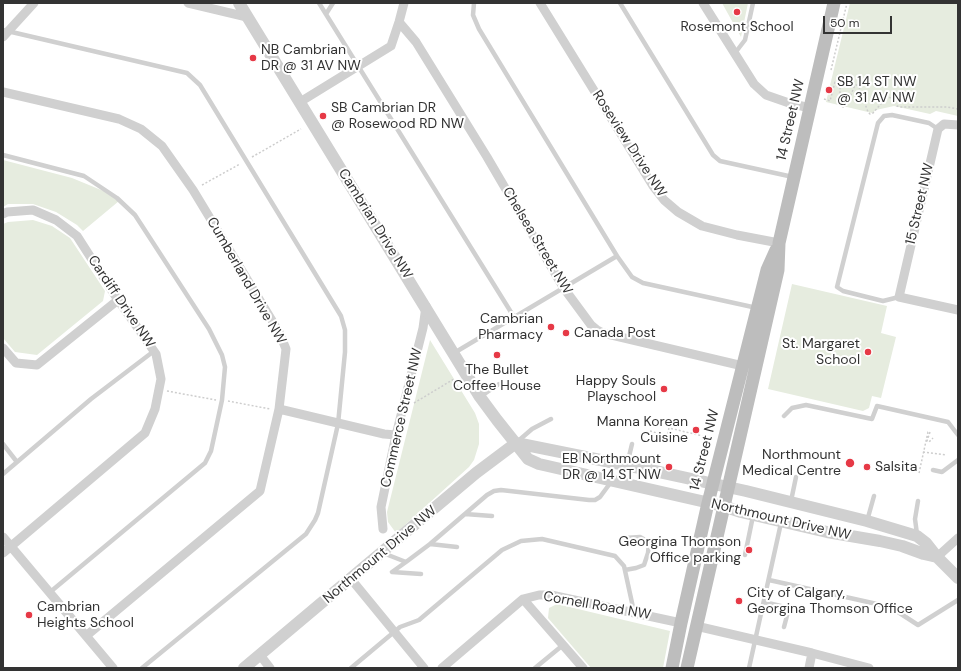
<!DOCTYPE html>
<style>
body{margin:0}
#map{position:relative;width:961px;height:671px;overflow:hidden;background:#fff;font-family:"DM Sans",sans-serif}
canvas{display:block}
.frame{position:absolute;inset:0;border:4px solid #333;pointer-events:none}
.scale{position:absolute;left:823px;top:16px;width:69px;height:18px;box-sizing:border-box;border:2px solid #333;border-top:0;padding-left:5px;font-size:12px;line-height:14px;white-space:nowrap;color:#333;-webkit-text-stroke:3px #fff;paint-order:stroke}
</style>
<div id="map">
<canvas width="961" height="671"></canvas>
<div class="frame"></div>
<div class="scale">50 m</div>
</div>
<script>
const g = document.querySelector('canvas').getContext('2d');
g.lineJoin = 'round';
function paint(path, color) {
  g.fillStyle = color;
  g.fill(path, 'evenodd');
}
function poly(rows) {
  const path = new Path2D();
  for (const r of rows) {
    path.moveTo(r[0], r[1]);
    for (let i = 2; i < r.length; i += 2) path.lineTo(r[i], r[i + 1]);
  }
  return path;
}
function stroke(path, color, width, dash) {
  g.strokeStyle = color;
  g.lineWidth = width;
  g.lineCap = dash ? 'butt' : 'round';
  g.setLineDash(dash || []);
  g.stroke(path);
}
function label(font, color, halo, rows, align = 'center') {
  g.font = font + ' "DM Sans",sans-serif';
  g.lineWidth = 4;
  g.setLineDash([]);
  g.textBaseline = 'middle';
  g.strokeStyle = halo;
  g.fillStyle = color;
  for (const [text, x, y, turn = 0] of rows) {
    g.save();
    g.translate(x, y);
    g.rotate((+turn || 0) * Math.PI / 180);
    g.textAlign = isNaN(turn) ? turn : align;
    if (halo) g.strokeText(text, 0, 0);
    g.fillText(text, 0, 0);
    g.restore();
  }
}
const green = poly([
 [722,3,748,3,741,37,732,21],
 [850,3,958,3,958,116,936,111,930,114,894,106,876,110,872,113,826,102],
 [3,160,72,178,106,192,119,201,83,231,77,225,56,212,33,204,8,204,3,207],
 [33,220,52,226,70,238,105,291,103,301,37,355,15,352,3,338,3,224,8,222],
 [792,284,887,306,881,333,896,337,881,398,872,396,869,408,863,411,768,389],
 [430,340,475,413,479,424,479,444,474,460,469,467,396,533,388,522,387,512],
 [557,604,670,631,663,668,591,668,548,618,549,608]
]);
const path = poly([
 [831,70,847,3],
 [824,99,830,101,835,82,838,81,840,84,840,105,843,107,846,106,855,85,857,85,859,87,868,112,870,114,873,113,887,97,892,98,897,106,900,107,947,107,958,109],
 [252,157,301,129],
 [202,185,240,164],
 [167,391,216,400],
 [228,401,270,409],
 [414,403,454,379],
 [650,431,667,436,669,428,707,437,705,443,712,444],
 [923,452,946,455],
 [919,473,928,432,930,432,927,441,929,442,933,438]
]);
const service = poly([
 [319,3,514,317],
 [474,3,473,15,479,29,617,256,632,277,643,283,757,308],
 [620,3,713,155,720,161,793,177],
 [326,14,333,3],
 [3,30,187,73,200,85,341,316,345,330,345,352,338,424,318,513,315,520,306,534,142,668],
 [735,53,745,40,753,3],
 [3,155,84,176,117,198,135,215,209,329,222,355,225,367,222,400,211,451,205,463,49,593],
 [899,297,883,301,843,291,837,287,878,123,884,116,892,115,929,123,938,129],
 [454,353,617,256],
 [480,397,499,384],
 [784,416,792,408,806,405,872,419,877,406,948,422,958,435],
 [517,442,532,429,551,419],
 [3,444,17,462],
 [627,465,632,444],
 [650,469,652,457],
 [933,470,942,472,958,460],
 [3,474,91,399,154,351],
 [791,501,796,477],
 [465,514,492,516],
 [867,521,874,496],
 [917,534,915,519,918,501],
 [625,538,640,537,649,542,648,553,644,565,636,568,625,570],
 [430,544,457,547],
 [383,553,406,562,430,544,487,495,494,491,501,490,589,500,595,500,600,497,611,482],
 [745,555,753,516],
 [406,562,392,572,421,574],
 [769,580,877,604,898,612,918,625,958,600],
 [764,602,789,608,784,627],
 [351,668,400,627,419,620,502,550,521,541,542,539,615,556,624,566,634,612],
 [535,668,563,645],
 [749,668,781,523]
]);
const minor = poly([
 [188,3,247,17],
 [540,3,653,186,664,200,678,212,702,226,737,235,779,243],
 [703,3,754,84,766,95,789,103,810,108],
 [399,22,416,42,487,157,563,287,591,325,597,330,603,333,743,366],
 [3,37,34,3],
 [3,92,119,119,141,129,162,146,193,190,279,332,286,349,279,409,260,491,86,636],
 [300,102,391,46,399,22,404,3],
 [958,125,944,124,938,129,899,297,958,310],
 [3,214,7,212,33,210,56,220,77,236,118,300,156,354,161,379,155,409,145,433,3,553],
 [3,348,16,363,37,365,118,300],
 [279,409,384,434,396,435],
 [383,529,381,507,396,435,423,328,426,306],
 [3,537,113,668],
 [937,557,958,538],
 [351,579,424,668],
 [523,599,583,668],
 [696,626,812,653,869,668],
 [260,655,270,668],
 [442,668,523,599,539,595,551,595,681,623],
 [809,668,812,653]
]);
const tertiary = poly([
 [239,3,480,397,497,420,528,459,539,464,723,506,741,512,827,532,880,541,902,546,924,554,937,557],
 [244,668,476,473,516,443,650,470,746,491,867,521,917,536,926,543,937,557,958,578]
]);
const secondary = poly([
 [672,668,681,623,708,503,767,270,776,250],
 [687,668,778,270,779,243,834,3]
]);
const markers = [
 [737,12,4,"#e63946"],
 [253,58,4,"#e63946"],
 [829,90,4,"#e63946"],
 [323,116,4,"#e63946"],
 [551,327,4,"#e63946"],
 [566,333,4,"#e63946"],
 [868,352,4,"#e63946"],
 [497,355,4,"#e63946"],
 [664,389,4,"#e63946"],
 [696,430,4,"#e63946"],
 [850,463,5,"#e63946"],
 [669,467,4,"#e63946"],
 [867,467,4,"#e63946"],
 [749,550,4,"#e63946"],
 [739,601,4,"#e63946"],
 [29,615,4,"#e63946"]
];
const poiNames = [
 ["Rosemont School",737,27,"center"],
 ["NB Cambrian",261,50],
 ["DR @ 31 AV NW",261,66],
 ["SB 14 ST NW",837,82],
 ["@ 31 AV NW",837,98],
 ["SB Cambrian DR",331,108],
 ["@ Rosewood RD NW",331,124],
 ["Cambrian",543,319,"right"],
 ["Pharmacy",543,335,"right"],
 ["Canada Post",574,333],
 ["St. Margaret",860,344,"right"],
 ["School",860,360,"right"],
 ["The Bullet",497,370,"center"],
 ["Coffee House",497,386,"center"],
 ["Happy Souls",656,381,"right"],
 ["Playschool",656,397,"right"],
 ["Manna Korean",688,422,"right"],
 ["Cuisine",688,438,"right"],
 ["Northmount",841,455,"right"],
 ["Medical Centre",841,471,"right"],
 ["EB Northmount",661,459,"right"],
 ["DR @ 14 ST NW",661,475,"right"],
 ["Salsita",875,467],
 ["Georgina Thomson",741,542,"right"],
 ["Office parking",741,558,"right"],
 ["City of Calgary,",747,593],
 ["Georgina Thomson Office",747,609],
 ["Cambrian",37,607],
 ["Heights School",37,623]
];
const streetNames = [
 ["14 Street NW",791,120,-77],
 ["Roseview Drive NW",629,144,57],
 ["15 Street NW",920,204,-77],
 ["Cambrian Drive NW",375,224,58],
 ["Chelsea Street NW",537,241,59],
 ["Cumberland Drive NW",246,281,60],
 ["Cardiff Drive NW",121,302,56],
 ["Commerce Street NW",402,418,-77],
 ["14 Street NW",705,450,-76],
 ["Northmount Drive NW",781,520,13],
 ["Northmount Drive NW",380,555,-40],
 ["Cornell Road NW",597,606,10]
];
paint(green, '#e6ecdf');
stroke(path, '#cdcdcd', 1.5, [2, 2]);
stroke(service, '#d0d0d0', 4.5);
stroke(minor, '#d0d0d0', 9);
stroke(tertiary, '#d0d0d0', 12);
stroke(secondary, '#bdbdbd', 13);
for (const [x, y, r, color] of markers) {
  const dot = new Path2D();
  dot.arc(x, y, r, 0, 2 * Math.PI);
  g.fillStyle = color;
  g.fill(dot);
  stroke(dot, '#fff', 1.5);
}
label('14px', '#333', '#fff', poiNames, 'left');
label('14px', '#333', '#fff', streetNames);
</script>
